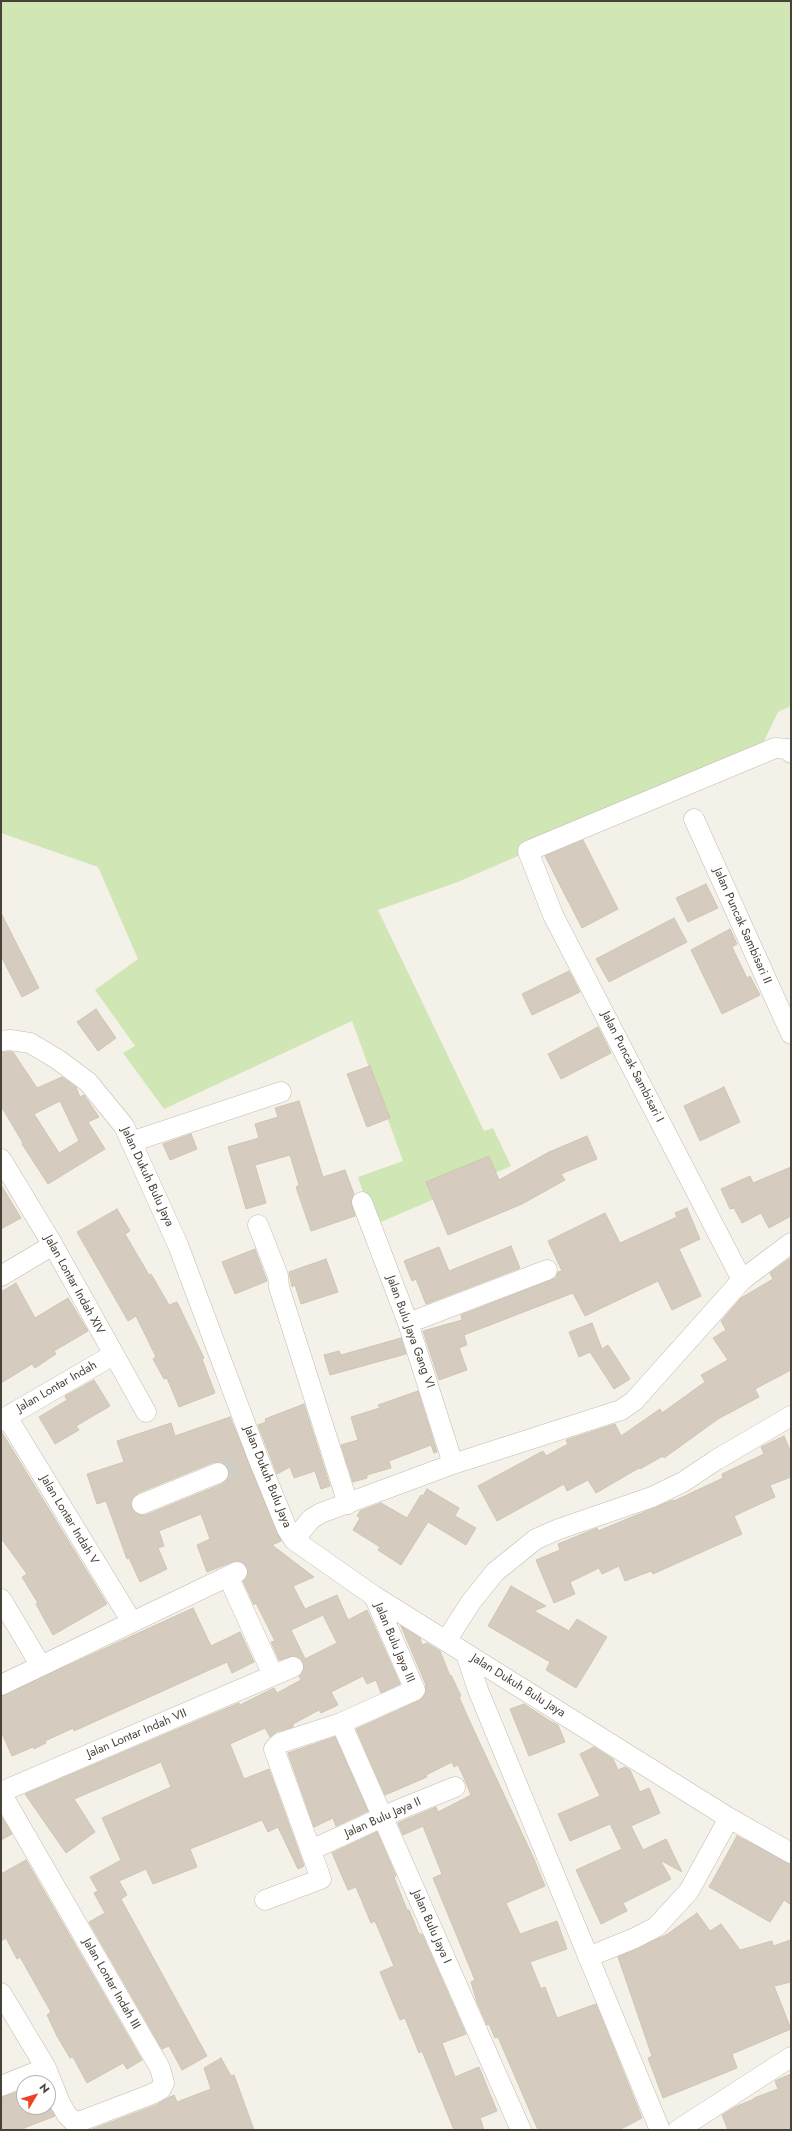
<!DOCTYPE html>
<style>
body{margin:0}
#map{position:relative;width:792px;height:2131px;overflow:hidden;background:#f4f1e9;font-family:Jost,sans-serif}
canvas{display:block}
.frame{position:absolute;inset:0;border:2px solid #474138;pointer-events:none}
.north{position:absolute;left:16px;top:2075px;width:40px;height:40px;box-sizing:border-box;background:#fff;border:1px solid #b5b3af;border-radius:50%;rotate:52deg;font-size:11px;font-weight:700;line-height:16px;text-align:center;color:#474138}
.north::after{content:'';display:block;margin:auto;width:14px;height:18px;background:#f04124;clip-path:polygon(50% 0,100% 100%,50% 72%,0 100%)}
</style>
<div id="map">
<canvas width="792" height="2131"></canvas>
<div class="frame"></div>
<div class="north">N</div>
</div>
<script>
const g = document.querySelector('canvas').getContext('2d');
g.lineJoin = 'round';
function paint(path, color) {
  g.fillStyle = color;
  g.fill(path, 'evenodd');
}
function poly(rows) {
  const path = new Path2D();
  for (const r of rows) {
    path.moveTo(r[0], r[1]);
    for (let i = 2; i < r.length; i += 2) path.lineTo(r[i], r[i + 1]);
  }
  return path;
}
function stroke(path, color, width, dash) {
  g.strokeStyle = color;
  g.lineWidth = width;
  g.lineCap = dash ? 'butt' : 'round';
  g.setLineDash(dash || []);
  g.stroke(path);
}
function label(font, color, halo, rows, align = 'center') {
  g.font = font + ' Jost,sans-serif';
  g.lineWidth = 3;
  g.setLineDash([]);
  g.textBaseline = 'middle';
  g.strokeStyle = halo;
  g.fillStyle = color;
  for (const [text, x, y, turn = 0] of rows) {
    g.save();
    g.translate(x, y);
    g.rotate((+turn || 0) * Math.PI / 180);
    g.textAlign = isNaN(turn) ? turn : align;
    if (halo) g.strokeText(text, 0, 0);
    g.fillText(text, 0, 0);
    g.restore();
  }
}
const green = poly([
 [1,1,791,1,791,706,778,712,764,741,665,792,458,882,378,910,484,1131,493,1128,511,1166,374,1225,358,1177,403,1161,352,1021,164,1109,123,1053,135,1046,95,990,138,959,98,867,1,833]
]);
const building = poly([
 [583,840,618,909,582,928,545,856,583,840],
 [706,884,718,908,688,922,676,898,706,884],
 [1,913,39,988,22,997,1,956,1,913],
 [674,918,687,942,609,982,596,959,674,918],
 [730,929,737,944,732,947,747,978,750,976,760,995,722,1014,691,950,730,929],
 [569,971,580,992,532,1015,522,994,569,971],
 [96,1009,116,1038,98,1051,77,1022,96,1009],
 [598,1027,611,1053,561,1079,548,1054,598,1027],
 [1,1052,13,1052,37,1088,62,1077,76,1087,80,1097,84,1095,99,1117,88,1122,105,1149,48,1184,22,1144,23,1143,1,1106,1,1052],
 [60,1101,79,1141,59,1153,34,1114,60,1101],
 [370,1066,390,1118,367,1127,347,1074,370,1066],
 [724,1087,740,1122,700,1141,684,1106,724,1087],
 [299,1101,323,1177,345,1170,354,1194,351,1201,355,1216,311,1231,296,1187,299,1185,290,1155,255,1165,266,1203,246,1209,228,1147,259,1138,255,1124,278,1117,275,1108,299,1101],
 [191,1134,197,1149,170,1160,163,1144,191,1134],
 [587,1136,597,1159,561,1174,565,1180,522,1204,448,1235,426,1182,489,1156,499,1180,549,1152,587,1136],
 [791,1167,791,1216,769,1228,761,1213,742,1223,734,1208,730,1209,721,1189,750,1176,753,1183,791,1167],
 [1,1185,21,1218,1,1229,1,1185],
 [687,1208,700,1239,679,1249,701,1296,672,1310,658,1281,585,1316,573,1293,464,1335,467,1345,459,1348,467,1370,439,1380,423,1331,462,1320,461,1315,556,1278,558,1272,562,1271,548,1241,605,1213,620,1243,677,1217,675,1213,687,1208],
 [117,1209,130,1231,125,1234,149,1275,151,1274,169,1305,177,1302,204,1358,202,1359,215,1393,179,1407,167,1378,164,1379,153,1359,156,1357,136,1316,128,1321,77,1232,117,1209],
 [511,1246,520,1268,426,1304,416,1279,412,1281,404,1261,439,1247,449,1271,511,1246],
 [255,1249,267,1281,235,1294,222,1262,255,1249],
 [326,1259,338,1292,301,1304,295,1285,292,1287,289,1272,326,1259],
 [789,1259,791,1263,791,1370,755,1389,759,1397,718,1419,664,1458,663,1456,640,1469,639,1468,596,1493,588,1480,567,1491,564,1484,497,1521,478,1486,543,1451,546,1456,568,1444,566,1440,615,1424,621,1436,660,1409,662,1413,705,1382,701,1375,728,1360,713,1338,726,1330,721,1321,741,1298,773,1279,770,1273,789,1259],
 [16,1283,35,1318,68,1298,88,1331,54,1351,56,1354,35,1368,32,1364,1,1383,1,1292,16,1283],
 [592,1323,602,1349,608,1345,630,1379,614,1389,590,1352,579,1357,569,1332,592,1323],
 [401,1338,406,1354,330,1375,324,1355,339,1351,341,1355,401,1338],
 [94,1380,110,1406,76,1426,79,1430,55,1444,39,1417,67,1400,65,1396,94,1380],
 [418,1391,437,1452,434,1453,431,1445,389,1461,391,1468,367,1475,367,1478,353,1482,341,1445,358,1440,351,1417,380,1408,378,1405,418,1391],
 [304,1404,330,1486,321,1489,315,1471,294,1478,290,1467,277,1474,258,1425,266,1422,265,1419,304,1404],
 [230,1417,281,1541,272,1545,314,1577,293,1586,305,1609,337,1595,348,1620,367,1610,400,1684,381,1693,376,1680,367,1684,363,1676,331,1692,338,1705,321,1713,319,1710,293,1724,293,1727,276,1732,270,1737,265,1728,230,1744,244,1779,269,1769,304,1866,298,1869,278,1827,268,1832,262,1820,190,1849,197,1867,153,1884,146,1869,119,1881,127,1895,121,1899,207,2056,182,2070,169,2046,162,2049,89,1922,105,1913,94,1893,98,1891,90,1877,121,1860,102,1818,171,1787,161,1762,74,1799,95,1832,66,1853,25,1794,239,1703,240,1705,274,1688,277,1693,301,1680,299,1676,304,1668,300,1658,294,1656,279,1660,271,1642,275,1641,256,1603,254,1605,243,1581,248,1572,244,1563,238,1561,232,1562,207,1572,197,1545,210,1539,201,1514,159,1531,164,1546,158,1548,167,1569,140,1582,129,1558,127,1559,106,1501,97,1504,87,1474,124,1462,117,1441,171,1423,175,1436,230,1417],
 [214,1462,225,1464,229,1469,227,1480,222,1484,146,1515,140,1515,132,1509,131,1502,138,1493,214,1462],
 [323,1615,337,1643,305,1659,291,1630,323,1615],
 [1,1431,107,1604,53,1635,36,1604,38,1603,22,1577,27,1574,1,1538,1,1431],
 [784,1436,791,1453,791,1477,770,1485,775,1497,734,1516,742,1534,653,1574,651,1571,625,1581,619,1566,602,1574,599,1568,570,1582,575,1594,554,1603,536,1560,560,1550,558,1544,597,1528,598,1531,673,1500,674,1501,723,1478,722,1474,764,1454,761,1447,784,1436],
 [427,1489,459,1508,455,1516,476,1528,466,1545,428,1522,401,1565,378,1550,380,1547,353,1530,360,1518,357,1516,360,1511,381,1503,407,1518,421,1495,423,1496,427,1489],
 [511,1586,546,1606,534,1611,569,1631,577,1619,607,1637,576,1688,546,1670,550,1662,488,1626,511,1586],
 [193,1608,211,1646,240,1632,254,1662,232,1673,227,1662,74,1731,73,1728,45,1741,46,1743,34,1749,33,1747,12,1756,1,1731,1,1696,193,1608],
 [401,1626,420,1638,422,1645,427,1643,440,1651,450,1676,451,1675,461,1696,459,1697,470,1722,534,1859,545,1886,506,1903,520,1934,557,1921,567,1949,530,1962,541,1989,545,1987,557,2018,596,2004,642,2118,619,2130,538,2130,498,2037,495,2038,489,2024,487,2025,477,2002,471,1982,475,1980,433,1878,442,1874,423,1826,403,1835,398,1823,436,1807,438,1812,471,1795,465,1780,458,1765,454,1767,452,1762,426,1775,427,1777,385,1795,356,1729,420,1700,424,1696,426,1685,401,1626],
 [524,1704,550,1721,558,1725,565,1742,529,1756,510,1709,524,1704],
 [335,1737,368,1811,336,1826,333,1818,314,1827,288,1753,335,1737],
 [594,1747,613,1759,618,1770,625,1767,630,1770,640,1792,649,1788,660,1813,631,1826,643,1850,666,1839,682,1872,660,1860,671,1879,623,1903,627,1911,601,1924,576,1870,622,1849,610,1824,570,1841,558,1814,600,1796,580,1754,594,1747],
 [1,1816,12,1834,1,1840,1,1816],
 [377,1832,396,1876,394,1877,407,1910,409,1910,419,1934,422,1934,466,2034,442,2043,455,2077,479,2067,497,2111,480,2118,484,2130,454,2130,422,2051,419,2053,405,2018,400,2020,380,1972,394,1966,375,1921,371,1923,356,1887,348,1890,332,1853,377,1832],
 [737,1836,791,1864,791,1905,784,1900,770,1922,709,1887,737,1836],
 [26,1860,142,2060,127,2069,123,2063,87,2083,73,2057,70,2058,57,2036,47,2015,51,2012,20,1957,17,1959,6,1938,1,1941,1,1874,26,1860],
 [697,1913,710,1931,721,1924,740,1950,772,1941,773,1946,791,1940,791,1982,774,1986,791,2029,732,2054,737,2068,663,2098,648,2058,652,2056,618,1957,666,1935,697,1913],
 [221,2058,231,2076,234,2075,254,2130,90,2130,156,2105,168,2098,174,2095,177,2102,211,2089,204,2068,221,2058],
 [791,2074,791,2130,728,2130,722,2115,735,2107,754,2099,754,2098,778,2089,775,2081,791,2074],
 [24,2090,24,2107,48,2107,48,2104,55,2116,24,2128,24,2130,1,2130,1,2097,24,2090]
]);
const minorTunnel = poly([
 [218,1473,246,1463]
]);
const minor = poly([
 [694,819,791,1034],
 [1,1041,10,1040,30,1043,57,1059,88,1082,124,1126,178,1245,258,1458,287,1529,294,1540,374,1596,729,1818,791,1853],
 [131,1142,281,1092],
 [1,1159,53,1245,146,1412],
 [362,1202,408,1323,453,1464],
 [258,1225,278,1276,279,1287,348,1504],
 [1,1276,53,1245],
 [742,1280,553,915,528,851,775,748,787,749,791,753],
 [408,1323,547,1270],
 [7,1417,132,1622],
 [1,1420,113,1355],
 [142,1504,218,1473],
 [294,1540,311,1519,321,1513,453,1464,621,1410,634,1401,742,1280,791,1243],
 [228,1576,273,1675],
 [1,1599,41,1666],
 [446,1641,471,1602,495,1572,536,1539,559,1529,652,1497,683,1482,716,1460,791,1416],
 [466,1654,478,1690,660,2130],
 [1,1685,237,1572],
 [341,1723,521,2130],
 [1,1792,293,1667],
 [1,1793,160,2068,164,2083,161,2089,152,2094,81,2121,74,2122,67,2115,60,2103,46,2068,1,1993],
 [311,1850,398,1810,455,1787],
 [265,1900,321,1879,274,1749,280,1743,341,1723,415,1690,374,1596],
 [588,1957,635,1938,656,1927,689,1891,729,1818],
 [1,2086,46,2068],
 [678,2130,791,2057]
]);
const streetNames = [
 ["Jalan Puncak Sambisari II",742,926,66],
 ["Jalan Puncak Sambisari I",632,1067,63],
 ["Jalan Dukuh Bulu Jaya",147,1177,65],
 ["Jalan Lontar Indah XIV",74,1285,61],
 ["Jalan Bulu Jaya Gang VI",410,1332,70],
 ["Jalan Lontar Indah",57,1387,-30],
 ["Jalan Dukuh Bulu Jaya",267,1477,68],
 ["Jalan Lontar Indah V",69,1520,59],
 ["Jalan Bulu Jaya III",394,1643,67],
 ["Jalan Dukuh Bulu Jaya",518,1686,32],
 ["Jalan Lontar Indah VII",137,1734,-23],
 ["Jalan Bulu Jaya II",383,1818,-24],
 ["Jalan Bulu Jaya I",431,1927,66],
 ["Jalan Lontar Indah III",111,1984,60]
];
paint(green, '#d0e6b4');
paint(building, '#d5ccbf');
stroke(building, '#d0c4b3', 1);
stroke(minorTunnel, '#d1cec6', 20, [20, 10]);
stroke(minor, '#c2bbaf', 21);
stroke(minor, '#fff', 20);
label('12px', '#474138', '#fff', streetNames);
</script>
